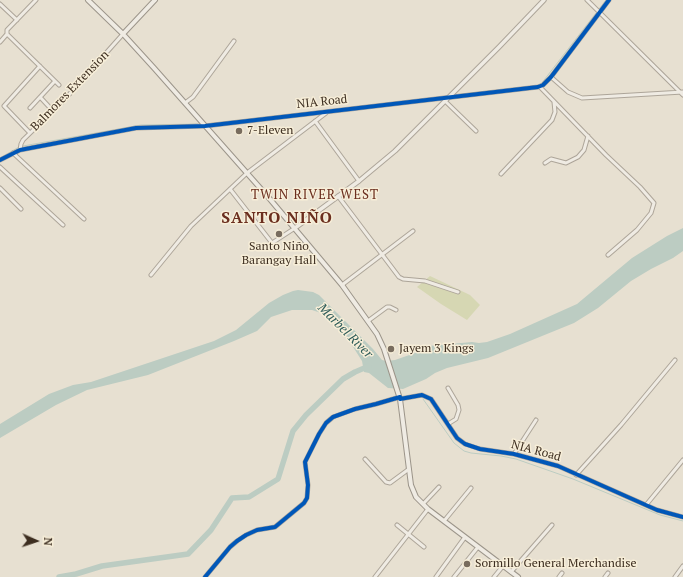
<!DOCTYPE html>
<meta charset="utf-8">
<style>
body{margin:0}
#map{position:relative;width:683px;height:577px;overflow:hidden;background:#e7e0d1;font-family:"PT Serif",serif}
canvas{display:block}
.north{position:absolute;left:16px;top:521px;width:40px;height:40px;-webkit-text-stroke:3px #f7eed8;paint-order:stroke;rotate:93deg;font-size:11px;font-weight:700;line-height:16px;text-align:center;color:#3d2e20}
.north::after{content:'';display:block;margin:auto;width:14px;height:18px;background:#3d2e20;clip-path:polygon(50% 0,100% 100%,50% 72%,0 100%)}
</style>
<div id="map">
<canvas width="683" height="577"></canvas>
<div class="north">N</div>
</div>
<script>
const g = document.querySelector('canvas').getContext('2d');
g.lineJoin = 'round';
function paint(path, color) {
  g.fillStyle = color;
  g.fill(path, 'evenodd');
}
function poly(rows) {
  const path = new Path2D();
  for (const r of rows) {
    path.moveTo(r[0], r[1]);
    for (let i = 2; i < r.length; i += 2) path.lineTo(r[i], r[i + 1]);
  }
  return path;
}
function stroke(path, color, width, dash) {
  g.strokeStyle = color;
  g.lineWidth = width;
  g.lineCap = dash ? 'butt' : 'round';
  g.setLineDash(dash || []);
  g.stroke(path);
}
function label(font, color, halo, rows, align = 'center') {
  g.font = font + ' "PT Serif",serif';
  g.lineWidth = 3;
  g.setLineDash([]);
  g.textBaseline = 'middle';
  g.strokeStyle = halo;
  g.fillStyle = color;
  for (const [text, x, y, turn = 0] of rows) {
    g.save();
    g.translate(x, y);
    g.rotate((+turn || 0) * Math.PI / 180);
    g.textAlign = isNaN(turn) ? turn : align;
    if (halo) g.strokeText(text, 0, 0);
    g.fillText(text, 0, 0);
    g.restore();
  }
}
const green = poly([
 [430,276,470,295,480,305,467,320,441,304,417,287]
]);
const water = poly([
 [683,228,683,251,673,258,651,269,631,281,598,308,574,323,488,358,447,368,435,373,426,379,403,389,388,388,369,373,364,372,362,361,343,331,327,315,312,310,292,310,271,317,257,331,234,341,148,375,87,390,56,405,0,438,0,424,49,394,73,385,91,382,214,341,236,330,269,303,283,295,293,291,298,290,313,292,319,295,373,349,382,360,386,361,395,360,418,352,424,347,428,346,472,342,479,343,487,342,510,334,577,304,632,258,667,236]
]);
const stream = poly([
 [599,9,606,0],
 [453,95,535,86,541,84,596,13],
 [206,124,442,97],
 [23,146,141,125,198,124],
 [0,158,19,147],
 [423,399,454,443,464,451,471,453,501,456,516,459,573,479,660,515,683,521]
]);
const river = poly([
 [59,577,76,574,102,566,188,554,211,530,232,498,249,497,278,479,293,431,306,415,343,379,355,372,369,366]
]);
const minor = poly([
 [587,0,683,95],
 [0,4,17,20],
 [7,34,59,85],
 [0,42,7,34,7,30,36,0],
 [551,77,568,92,582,98,683,92],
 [540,87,606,155,640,187,654,203,651,213,637,230,608,255],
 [40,97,53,111],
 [445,101,476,131],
 [185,103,193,97,234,41],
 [30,108,55,81],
 [315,121,359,181],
 [30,133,4,106,40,66],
 [20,150,21,144,23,140,66,98,123,34],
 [13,153,84,219],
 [0,160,20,150,136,128,205,126,538,87,543,85,551,77,609,0],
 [545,163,551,159,566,163,578,157,584,150,588,136],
 [0,167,63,225],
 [501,174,552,120,555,112,554,102],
 [0,188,21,209],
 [230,189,272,243,295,228],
 [338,196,399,277,403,279,425,281,458,292],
 [151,275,191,226,247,173,326,113],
 [342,285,413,231],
 [368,321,387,307,390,307,396,310],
 [400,399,422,395,431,399,457,438,465,444,480,449,514,454,558,466,657,510,683,517],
 [448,424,456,419,459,410,458,405,448,388],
 [514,454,536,420],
 [365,459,386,482,390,483,409,469],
 [576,475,621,425,675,360],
 [423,504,439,487],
 [646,505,683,460],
 [444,521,471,488],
 [397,525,424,547],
 [511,572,552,525],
 [205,577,230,547,237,541,246,535,257,530,275,527,304,503,307,498,308,485,305,462,319,434,326,423,333,417,355,409,376,404,400,397],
 [375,577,428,509],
 [436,577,465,537],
 [454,577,478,547],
 [494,577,503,566],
 [559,577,562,573],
 [605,577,608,573],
 [675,577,683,566]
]);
const tertiary = poly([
 [295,228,359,181,395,151,499,47,544,0]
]);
const secondary = poly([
 [88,0,123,34,154,68,269,198,342,285,377,334,384,349,400,399,411,485,416,497,428,509,518,577],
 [123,34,155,0]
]);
const cycleway = poly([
 [0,160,20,150,136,128,205,126,538,87,543,85,551,77,609,0],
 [400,399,422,395,431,399,457,438,465,444,480,449,514,454,558,466,657,510,683,517],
 [205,577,230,547,237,541,246,535,257,530,275,527,304,503,307,498,308,485,305,462,319,434,326,423,333,417,355,409,376,404,400,397]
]);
const markers = [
 [239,131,4,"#786c5e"],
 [279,234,4,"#786c5e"],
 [391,349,4,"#786c5e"],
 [467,564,4,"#786c5e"]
];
const streetNames = [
 ["Balmores Extension",70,91,-46],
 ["NIA Road",322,102,-6],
 ["NIA Road",536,451,15]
];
const poiNames = [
 ["7-Eleven",247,131],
 ["Santo Niño",279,247,"center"],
 ["Barangay Hall",279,261,"center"],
 ["Jayem 3 Kings",399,349],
 ["Sormillo General Merchandise",475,564]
];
const neighbourhoodNames = [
 ["TWIN RIVER WEST",315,195]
];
const waterNames = [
 ["Marbel River",345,331,45]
];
const districtNames = [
 ["SANTO NIÑO",277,218]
];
paint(green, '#d6d7b3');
paint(water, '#bcccc2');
stroke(stream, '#bcccc2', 1);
stroke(river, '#bcccc2', 5.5);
stroke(minor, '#ada599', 5);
stroke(tertiary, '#ada599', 5.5);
stroke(secondary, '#9c958a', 6);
stroke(minor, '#efebe3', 3);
stroke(tertiary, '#efebe3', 3.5);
stroke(secondary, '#efebe3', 4);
stroke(cycleway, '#0057b8', 4);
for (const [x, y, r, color] of markers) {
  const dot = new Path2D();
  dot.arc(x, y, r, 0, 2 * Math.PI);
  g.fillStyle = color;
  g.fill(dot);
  stroke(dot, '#f7eed8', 1.5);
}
label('12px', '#3d2e20', '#f7eed8', streetNames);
label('12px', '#3d2e20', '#f7eed8', poiNames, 'left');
g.letterSpacing = '1px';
label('13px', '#6b2e1e', '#f7eed8', neighbourhoodNames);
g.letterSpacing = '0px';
label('italic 13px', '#2f5d5a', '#f7eed8', waterNames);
g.letterSpacing = '1px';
label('bold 16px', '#6b2e1e', '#f7eed8', districtNames);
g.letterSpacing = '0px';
</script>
